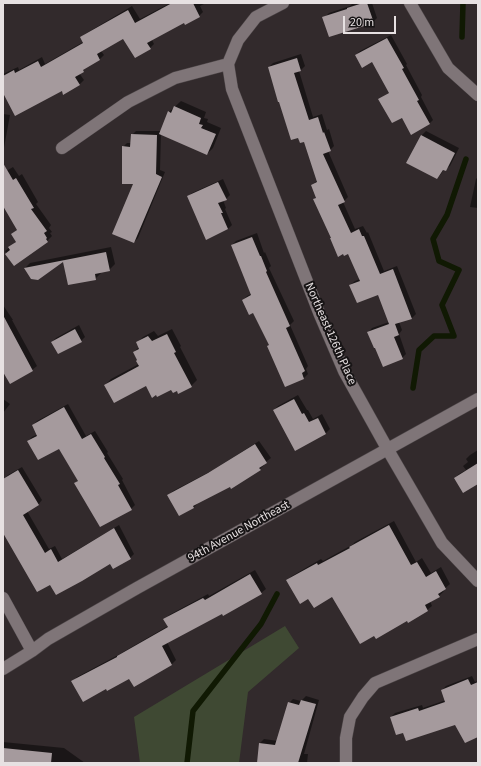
<!DOCTYPE html>
<style>
body{margin:0}
#map{position:relative;width:481px;height:766px;overflow:hidden;background:#322a2c;font-family:"Source Sans 3",sans-serif}
canvas{display:block}
.frame{position:absolute;inset:0;border:4px solid #e7e1e2;pointer-events:none}
.scale{position:absolute;left:343px;top:16px;width:53px;height:18px;box-sizing:border-box;border:2px solid #e7e1e2;border-top:0;padding-left:5px;font-size:12px;line-height:14px;white-space:nowrap;color:#e7e1e2;-webkit-text-stroke:3px #171415;paint-order:stroke}
</style>
<div id="map">
<canvas width="481" height="766"></canvas>
<div class="frame"></div>
<div class="scale">20 m</div>
</div>
<script>
const g = document.querySelector('canvas').getContext('2d');
g.lineJoin = 'round';
function paint(path, color) {
  g.fillStyle = color;
  g.fill(path, 'evenodd');
}
function poly(rows) {
  const path = new Path2D();
  for (const r of rows) {
    path.moveTo(r[0], r[1]);
    for (let i = 2; i < r.length; i += 2) path.lineTo(r[i], r[i + 1]);
  }
  return path;
}
function stroke(path, color, width, dash) {
  g.strokeStyle = color;
  g.lineWidth = width;
  g.lineCap = dash ? 'butt' : 'round';
  g.setLineDash(dash || []);
  g.stroke(path);
}
function label(font, color, halo, rows, align = 'center') {
  g.font = font + ' "Source Sans 3",sans-serif';
  g.lineWidth = 4;
  g.setLineDash([]);
  g.textBaseline = 'middle';
  g.strokeStyle = halo;
  g.fillStyle = color;
  for (const [text, x, y, turn = 0] of rows) {
    g.save();
    g.translate(x, y);
    g.rotate((+turn || 0) * Math.PI / 180);
    g.textAlign = isNaN(turn) ? turn : align;
    if (halo) g.strokeText(text, 0, 0);
    g.fillText(text, 0, 0);
    g.restore();
  }
}
const green = poly([
 [285,626,299,648,248,692,239,763,140,763,134,717]
]);
const shadow = poly([
 [170,3,206,3,200,6,203,12,199,16,185,23,184,22,152,40,154,44,150,48,124,38,101,51,104,55,100,59,87,67,79,73,84,80,80,84,62,90,3,91,3,74,18,67,19,70,42,57,45,64,83,42,81,38,85,34,132,6,140,19],
 [356,3,372,3,377,18,373,22,325,17,329,13,350,6,352,4],
 [391,35,407,64,406,65,422,95,421,97,433,120,429,124,402,116,380,100,384,96,390,92,373,61,356,55,360,51],
 [301,54,305,66,301,70,299,71,313,117,322,114,327,130,329,129,334,146,330,150,328,151,348,197,343,202,355,229,363,226,367,233,368,232,384,271,397,266,416,314,412,318,399,322,402,330,399,334,406,354,402,358,368,333,372,328,389,322,378,293,350,285,355,281,360,279,349,253,314,199,317,196,312,185,318,180,305,141,269,67,273,63],
 [181,101,206,112,204,118,208,119,207,122,221,128,213,148,207,154,161,133,160,170,165,172,138,238,134,242,134,183,123,147,127,143,132,143,132,135,136,131,161,131,169,112],
 [3,114,10,115,3,153],
 [426,131,459,148,450,166,445,170,444,169,441,174,437,178,407,163,422,135],
 [13,167,19,176,22,174,38,202,36,204,51,225,49,228,52,232,50,233,52,236,47,241,14,264,5,251,17,241,12,234,18,229,3,204,3,173],
 [478,177,478,208,470,207,476,179],
 [223,179,230,195,226,199,223,200,226,208,225,209,232,225,228,229,188,197,192,193],
 [257,233,264,253,265,252,271,266,269,268,294,321,290,325,308,366,306,369,308,374,304,378,270,345,254,311,243,300,247,296,251,294,232,245,236,241],
 [111,247,115,264,109,270,100,271,101,273,95,279,68,284,64,260,38,279,25,268,30,263],
 [3,305,13,320,12,320,37,366,32,370,3,370],
 [79,325,85,337,81,341,52,342,56,338],
 [172,329,181,346,180,347,197,380,191,386,177,390,146,385,105,385,111,379,139,364,134,352,139,347,137,343,143,337,154,331,158,336],
 [298,395,307,410,308,410,313,419,322,414,330,429,326,433,296,449,274,410,278,406],
 [3,399,10,404,3,413],
 [68,404,86,436,95,431,108,452,107,453,123,479,122,480,135,505,131,509,75,483,79,480,60,447,28,441,32,437,38,434,33,425,37,421],
 [259,441,271,458,263,464,264,465,260,469,231,487,230,485,198,503,194,507,179,515,169,495,173,491,213,470],
 [478,450,478,483,455,478,459,474,466,470,463,466,468,462,466,459,470,455],
 [22,467,42,500,38,505,27,511,49,549,55,546,62,559,119,525,134,554,130,558,111,562,50,584,3,531,3,487,4,479,8,475],
 [394,521,416,562,422,558,431,573,441,567,450,584,443,590,444,591,439,596,430,601,432,606,427,610,332,596,309,597,287,580,292,576,321,559,323,561,352,545,355,542],
 [255,570,266,589,261,593,222,612,167,642,176,660,172,664,134,686,130,678,73,682,77,677,120,654,123,652,168,626,165,620,169,615,208,594,209,596],
 [472,676,475,682,478,681,478,735,456,724,404,731,391,717,395,713,422,705,423,708,446,700,442,690,446,686],
 [306,696,319,700,304,754,308,754,307,763,258,763,260,743,264,739,278,741,289,703,293,699,301,701],
 [3,742,64,748,85,763,3,763]
]);
const stream = poly([
 [462,37,463,3],
 [413,388,419,350,434,336,454,336,442,305,459,270,439,261,433,239,447,215,466,159],
 [187,763,193,711,261,624,277,594]
]);
const building = poly([
 [172,3,193,3,200,17,185,25,184,23,147,43,151,49,135,58,123,39,97,54,100,60,83,70,84,72,75,77,80,85,63,95,62,91,15,116,3,93,3,76,14,70,15,73,38,61,41,67,83,43,80,37,128,10,135,23],
 [363,3,367,3,374,23,329,37,322,17,347,9,347,8],
 [387,38,404,68,402,69,419,100,417,101,430,124,411,135,402,118,392,123,378,99,389,93,372,62,362,68,355,55],
 [297,58,301,71,294,73,309,120,318,117,323,133,324,132,331,151,323,154,345,202,338,205,351,233,359,229,362,236,364,236,380,274,393,269,412,319,395,324,399,335,394,337,403,359,383,367,375,348,374,348,367,332,389,324,378,295,357,303,349,285,360,281,348,254,344,256,343,254,338,257,330,238,331,238,313,199,316,198,311,185,317,182,304,142,300,143,298,138,291,140,279,102,278,102,268,67],
 [174,106,201,118,199,124,203,125,201,128,216,134,207,155,159,134,168,111,171,113],
 [131,134,157,135,156,174,162,177,134,243,112,234,133,184,122,184,122,146,130,147],
 [421,135,455,153,446,171,443,170,437,179,406,163],
 [3,163,13,180,16,178,34,208,31,209,47,231,44,233,47,238,46,239,48,242,14,266,5,254,10,250,8,247,16,242,11,234,17,230,3,206],
 [218,182,227,200,218,203,223,213,221,213,228,229,206,240,187,196],
 [252,237,260,256,261,256,267,271,266,272,290,326,286,328,305,371,302,373,304,379,285,387,267,346,269,345,253,313,249,315,242,300,251,295,231,245],
 [106,252,110,271,95,274,96,280,68,285,63,262,38,280,31,279,24,268],
 [3,315,33,371,10,384,3,372],
 [75,329,82,342,58,354,51,342],
 [167,334,176,352,174,353,192,387,178,394,177,391,173,393,171,390,157,397,156,395,152,398,146,386,114,403,104,385,139,366,136,361,137,360,133,352,139,349,136,342,148,336,152,341],
 [294,399,302,414,304,413,309,422,318,418,326,434,295,451,273,410],
 [64,407,82,439,91,434,105,457,104,458,120,484,118,485,132,510,100,527,74,483,78,481,59,449,38,460,27,441,37,436,32,425],
 [255,444,267,463,259,468,261,470,231,489,230,487,193,506,194,508,179,516,167,495,208,473],
 [478,463,478,484,463,493,454,478],
 [18,470,39,505,23,515,45,553,51,549,58,562,114,528,131,559,113,569,110,564,82,581,56,595,50,585,37,592,3,533,3,479],
 [389,525,411,565,417,562,426,577,436,571,446,589,438,594,440,597,425,605,428,611,408,623,407,621,376,639,374,636,360,644,332,597,314,608,308,599,300,604,286,580,317,563,318,565,350,548,349,547],
 [250,574,262,594,223,616,222,614,162,646,172,665,134,687,129,679,107,691,106,689,83,702,71,681,117,657,117,656,168,627,163,619,203,598,205,600],
 [468,679,471,685,478,682,478,737,465,743,455,725,406,741,403,733,396,735,390,717,418,708,419,711,445,702,441,690],
 [301,700,316,704,298,763,257,763,259,743,275,745,288,702,299,705],
 [3,748,52,753,51,763,3,763]
]);
const minor = poly([
 [410,3,448,68,478,95],
 [228,64,232,89,320,315,344,371,388,450,442,543,478,581],
 [62,148,128,102,175,78,228,64,238,40,256,17,283,3],
 [3,598,32,651],
 [3,669,32,651,48,639,137,588,478,399],
 [346,763,346,738,350,717,363,697,375,683,478,639]
]);
const streetNames = [
 ["Northeast 126th Place",330,334,66],
 ["94th Avenue Northeast",239,532,-29]
];
paint(green, '#3f4933');
paint(shadow, '#0007');
stroke(stream, '#101903', 5.5);
paint(building, '#a59a9d');
stroke(minor, '#4f484a', 13);
stroke(minor, '#7f7578', 12);
label('12px', '#e7e1e2', '#171415', streetNames);
</script>
